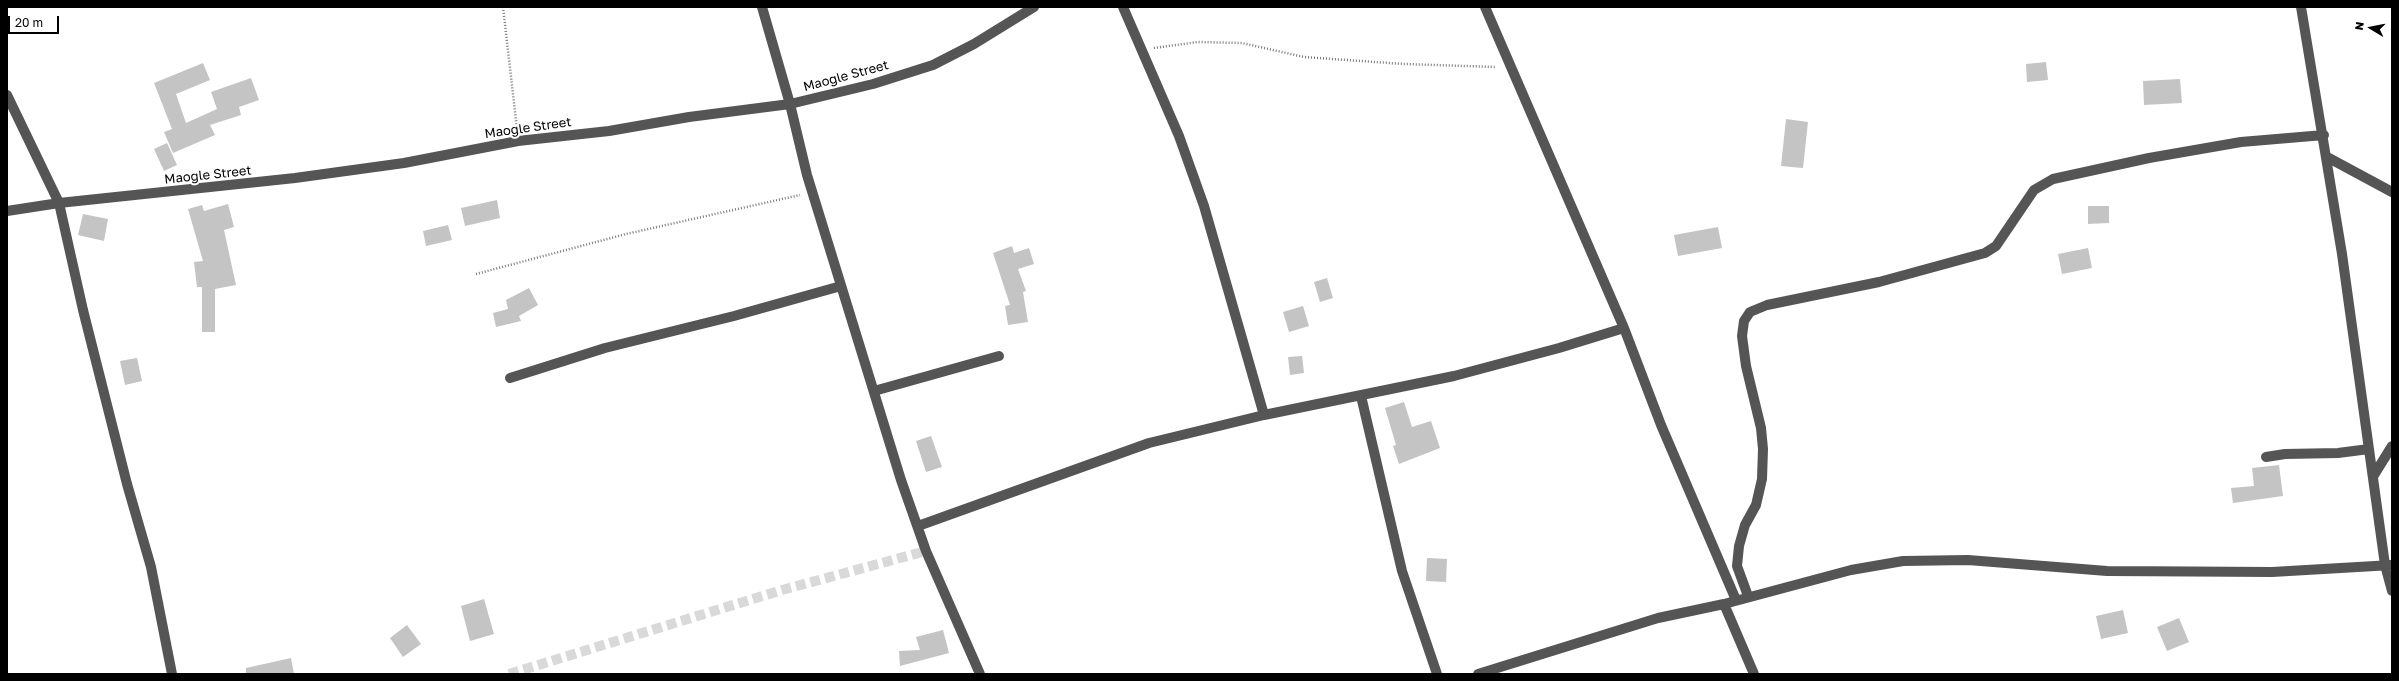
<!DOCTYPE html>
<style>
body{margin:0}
#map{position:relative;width:2399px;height:681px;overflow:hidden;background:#fff;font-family:"Golos Text",sans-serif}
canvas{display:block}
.frame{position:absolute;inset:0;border:8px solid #000;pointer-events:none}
.north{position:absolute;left:2351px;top:8px;width:40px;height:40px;-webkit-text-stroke:3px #fff;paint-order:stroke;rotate:280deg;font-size:11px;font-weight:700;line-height:16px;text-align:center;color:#000}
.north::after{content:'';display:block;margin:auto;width:14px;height:18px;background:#000;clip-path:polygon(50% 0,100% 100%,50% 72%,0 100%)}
.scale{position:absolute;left:8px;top:16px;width:51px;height:18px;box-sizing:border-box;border:2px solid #000;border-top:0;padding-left:5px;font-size:12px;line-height:14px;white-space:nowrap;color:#000;-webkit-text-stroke:3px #fff;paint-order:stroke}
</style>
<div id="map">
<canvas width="2399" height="681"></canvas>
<div class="frame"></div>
<div class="north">N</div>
<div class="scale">20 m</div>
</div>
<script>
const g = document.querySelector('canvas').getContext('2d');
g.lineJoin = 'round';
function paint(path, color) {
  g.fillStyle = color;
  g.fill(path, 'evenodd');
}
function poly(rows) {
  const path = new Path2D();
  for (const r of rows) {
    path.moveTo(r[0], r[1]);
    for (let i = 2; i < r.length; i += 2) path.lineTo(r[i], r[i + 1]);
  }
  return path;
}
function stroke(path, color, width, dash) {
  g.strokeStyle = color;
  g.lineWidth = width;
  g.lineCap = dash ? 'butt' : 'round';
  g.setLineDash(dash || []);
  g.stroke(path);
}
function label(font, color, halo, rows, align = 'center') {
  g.font = font + ' "Golos Text",sans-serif';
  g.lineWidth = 4;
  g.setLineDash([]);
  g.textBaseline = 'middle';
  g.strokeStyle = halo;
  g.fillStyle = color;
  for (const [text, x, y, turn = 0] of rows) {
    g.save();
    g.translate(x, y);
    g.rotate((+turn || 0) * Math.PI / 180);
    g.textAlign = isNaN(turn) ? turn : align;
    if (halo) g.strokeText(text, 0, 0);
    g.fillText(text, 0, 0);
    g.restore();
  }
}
const building = poly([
 [2046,62,2048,80,2027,82,2026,64],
 [203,63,210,80,176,94,186,123,217,109,211,92,251,78,259,100,239,107,241,115,210,125,215,135,173,153,164,132,172,129,154,83],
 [2180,79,2182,103,2144,105,2143,81],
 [1786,119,1808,122,1803,168,1781,166],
 [167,143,177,165,164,171,154,149],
 [497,200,500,218,465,226,461,208],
 [228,204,234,227,224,230,236,285,215,289,215,332,202,332,202,287,197,287,194,262,203,261,188,209,202,205,204,211],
 [2088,206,2109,206,2109,223,2088,224],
 [83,214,108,219,104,241,78,235],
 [448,225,452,240,426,246,423,231],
 [1718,227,1722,248,1678,256,1674,235],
 [1012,246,1014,253,1029,248,1034,264,1018,269,1026,291,1023,292,1028,322,1008,325,1005,306,1010,305,993,253],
 [2088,248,2092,268,2062,274,2058,254],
 [1327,278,1333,298,1320,302,1314,282],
 [529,288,538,305,519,316,521,321,496,327,493,313,508,309,506,300],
 [1303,306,1309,326,1289,332,1283,312],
 [1302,356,1304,373,1290,375,1288,357],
 [137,358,142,381,125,385,120,361],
 [1404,402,1412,427,1431,421,1440,448,1399,464,1393,446,1396,445,1385,408],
 [931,436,942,467,926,472,916,441],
 [2279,465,2283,496,2233,503,2231,488,2254,486,2252,468],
 [1427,558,1447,559,1446,582,1426,581],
 [484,599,494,634,470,641,461,606],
 [2123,610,2128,633,2101,639,2096,616],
 [2179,618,2189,642,2167,651,2157,627],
 [407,625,421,644,403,657,390,638],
 [943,630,949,653,900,666,899,651,920,650,916,637],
 [291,658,294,674,246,674,246,668]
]);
const minorTunnel = poly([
 [509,674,782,590,926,551]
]);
const path = poly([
 [503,7,517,129],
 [1154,48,1198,42,1242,43,1304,57,1404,64,1496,67],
 [476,274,626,234,800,195]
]);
const minor = poly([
 [762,7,790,104,807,175,901,480,926,551,980,674],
 [1123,7,1179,136,1204,206,1264,415],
 [1485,7,1624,328,1661,425,1736,600],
 [2301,7,2342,254,2385,565,2392,591],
 [7,95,59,203,83,310,127,484,151,567,172,674],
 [2327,157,2392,192],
 [7,211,59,203,295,178,404,163,518,141,609,131,689,117,790,104,873,84,933,65,974,44,1034,7],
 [510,378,605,348,734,316,841,286],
 [874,391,999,356],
 [1361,396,1402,571,1437,674],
 [2266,457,2285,454,2338,453,2369,449],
 [2374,475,2392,446],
 [918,526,1149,443,1264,415,1454,376,1559,348,1624,328],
 [1748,596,1737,566,1739,546,1745,525,1756,505,1762,479,1763,449,1761,428,1746,366,1742,336,1744,321,1750,312,1767,305,1879,282,1985,253,1996,246,2034,190,2053,179,2149,158,2241,142,2324,135],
 [1724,604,1754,674],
 [1478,674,1658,618,1724,604,1851,570,1903,561,1968,560,2107,571,2272,572,2392,565]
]);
const streetNames = [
 ["Maogle Street",846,76,-15],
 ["Maogle Street",528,128,-8],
 ["Maogle Street",208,175,-6]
];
paint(building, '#c4c4c4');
stroke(minorTunnel, '#d9d9d9', 10, [10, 5]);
stroke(path, '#777', 2.5, [1, 2]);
stroke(minor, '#555', 10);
label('13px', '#000', '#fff', streetNames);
</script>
